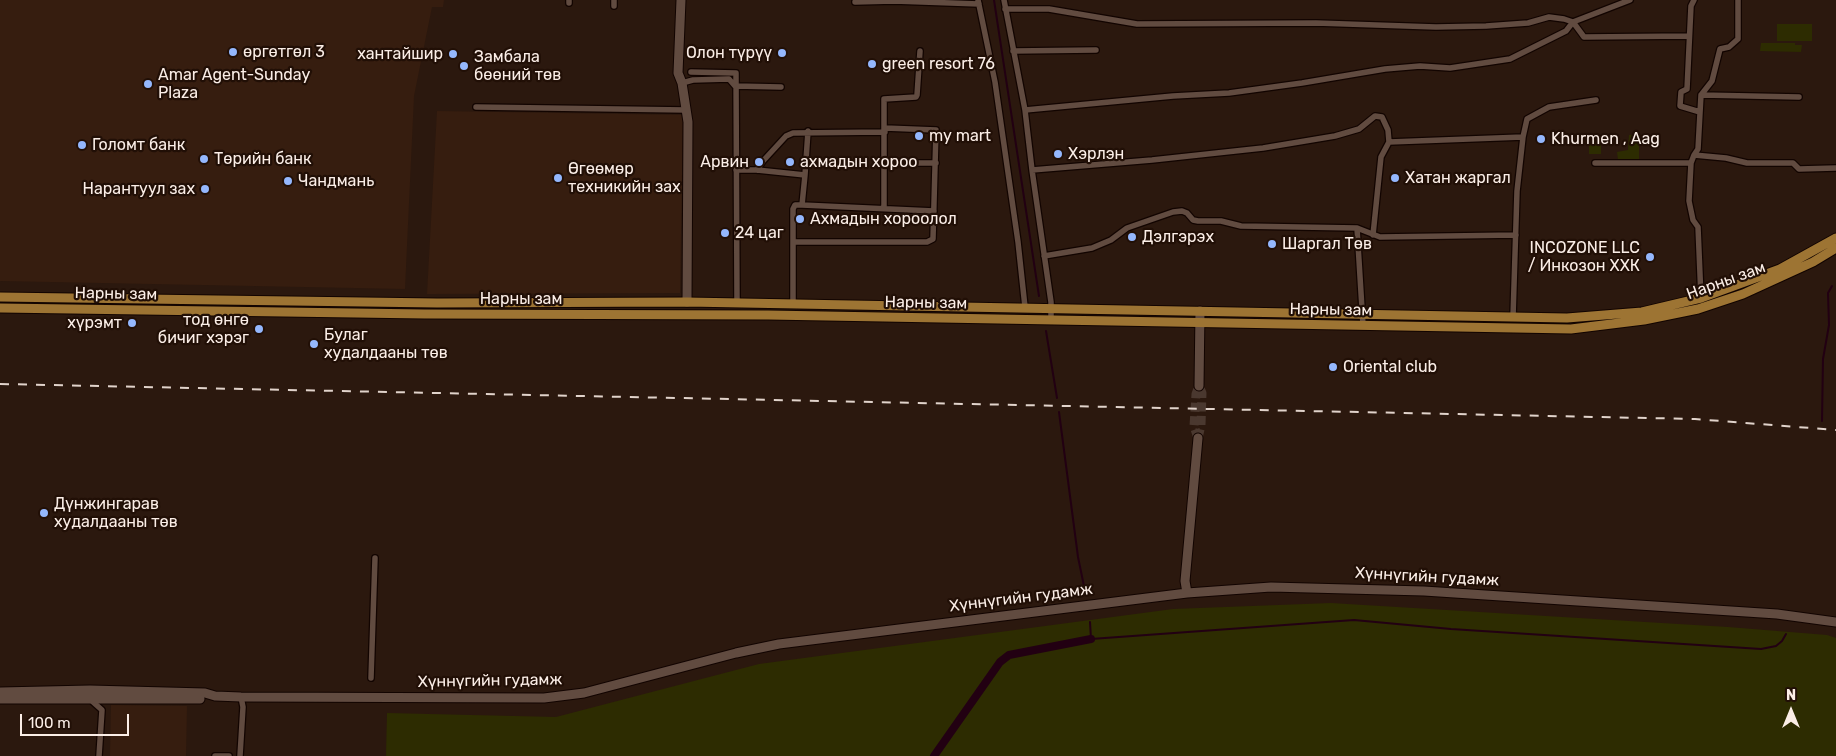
<!DOCTYPE html>
<meta charset="utf-8">
<style>
body{margin:0}
#map{position:relative;width:1836px;height:756px;overflow:hidden;background:#2b180e;font-family:Rubik,sans-serif}
canvas{display:block}
.north{position:absolute;left:1766px;top:686px;width:50px;height:50px;-webkit-text-stroke:4px #210f06;paint-order:stroke;rotate:0deg;font-size:14px;font-weight:700;line-height:20px;text-align:center;color:#fbeee7}
.north::after{content:'';display:block;margin:auto;width:18px;height:22px;background:#fbeee7;clip-path:polygon(50% 0,100% 100%,50% 72%,0 100%)}
.scale{position:absolute;left:20px;top:714px;width:109px;height:22px;box-sizing:border-box;border:2px solid #fbeee7;border-top:0;padding-left:6px;font-size:15px;line-height:18px;white-space:nowrap;color:#fbeee7;-webkit-text-stroke:4px #210f06;paint-order:stroke}
</style>
<div id="map">
<canvas width="1836" height="756"></canvas>
<div class="north">N</div>
<div class="scale">100 m</div>
</div>
<script>
const g = document.querySelector('canvas').getContext('2d');
g.lineJoin = 'round';
function paint(path, color) {
  g.fillStyle = color;
  g.fill(path, 'evenodd');
}
function poly(rows) {
  const path = new Path2D();
  for (const r of rows) {
    path.moveTo(r[0], r[1]);
    for (let i = 2; i < r.length; i += 2) path.lineTo(r[i], r[i + 1]);
  }
  return path;
}
function stroke(path, color, width, dash) {
  g.strokeStyle = color;
  g.lineWidth = width;
  g.lineCap = dash ? 'butt' : 'round';
  g.setLineDash(dash || []);
  g.stroke(path);
}
function label(font, color, halo, rows, align = 'center') {
  g.font = font + ' Rubik,sans-serif';
  g.lineWidth = 4.5;
  g.setLineDash([]);
  g.textBaseline = 'middle';
  g.strokeStyle = halo;
  g.fillStyle = color;
  for (const [text, x, y, turn = 0] of rows) {
    g.save();
    g.translate(x, y);
    g.rotate((+turn || 0) * Math.PI / 180);
    g.textAlign = isNaN(turn) ? turn : align;
    if (halo) g.strokeText(text, 0, 0);
    g.fillText(text, 0, 0);
    g.restore();
  }
}
const built = poly([
 [0,0,444,0,443,7,432,7,414,96,405,289,0,281],
 [437,111,683,115,680,293,427,294],
 [111,705,187,706,186,756,110,756]
]);
const green = poly([
 [1777,24,1812,24,1812,41,1777,41],
 [1761,43,1795,43,1795,45,1802,45,1801,52,1760,51],
 [1589,135,1601,135,1601,154,1589,154],
 [1629,135,1639,135,1639,161,1618,160,1617,152,1628,150],
 [1331,603,1728,627,1827,635,1836,638,1836,756,386,756,387,713,556,717,759,664,1173,609]
]);
const stream = poly([
 [994,0,1039,296],
 [1046,331,1057,398],
 [1059,412,1078,557,1085,591],
 [1822,421,1823,359,1829,325,1828,293,1832,286],
 [1090,622,1091,639,1354,620,1451,629,1761,649,1776,646,1782,641,1786,634]
]);
const canal = poly([
 [934,756,1000,662,1009,655,1091,639]
]);
const secondaryTunnel = poly([
 [1198,438,1201,425,1202,393,1199,386],
 [1198,438,1194,426,1196,394,1199,386]
]);
const street = poly([
 [978,0,995,82,1018,242,1025,307],
 [1004,0,1025,110,1032,170,1051,302,1051,320],
 [1694,0,1691,6,1687,89,1681,92,1680,106,1700,112],
 [855,2,894,1,979,4],
 [569,3,569,0],
 [614,6,614,0],
 [1005,9,1049,9,1137,24,1316,23,1436,27,1486,26,1528,23,1549,17,1564,19,1573,22,1584,37,1689,36],
 [1013,51,1096,50],
 [691,72,736,73,737,303],
 [682,83,693,80,729,79,735,86,781,87],
 [1701,95,1799,97],
 [476,107,686,110],
 [1025,110,1173,96,1229,93,1302,83,1385,69,1420,66,1450,68,1510,59,1566,31,1573,22,1630,0],
 [1389,142,1523,137],
 [1694,155,1726,158,1747,163,1793,163,1799,169,1836,168],
 [884,163,936,163],
 [1595,163,1691,163],
 [736,170,757,170,805,175,802,205,795,205,793,209,793,303],
 [757,170,763,161,786,136,793,133,885,132],
 [1032,170,1152,160,1263,148,1335,136,1359,129,1375,116,1382,117,1388,130,1389,142,1381,157,1373,235],
 [805,175,808,131],
 [802,205,934,211],
 [884,208,884,99,916,97,917,95,920,51],
 [794,242,927,242,933,239,936,130,885,128],
 [1044,256,1092,248,1111,240,1127,228,1173,212,1182,211,1187,213,1193,220,1198,221,1221,221,1241,226,1357,228],
 [1701,298,1698,227,1693,220,1689,201,1691,163,1694,155,1698,149,1701,95,1712,81,1720,49,1729,47,1738,39,1738,0],
 [1513,317,1517,191,1523,137,1527,119,1549,107,1596,100],
 [1363,325,1357,228,1380,237,1516,235],
 [371,678,375,558],
 [92,698,93,702,102,710,99,756],
 [215,756,229,756],
 [240,756,243,707,241,697]
]);
const secondary = poly([
 [681,0,678,73,682,83,688,122,687,302],
 [1199,386,1200,311],
 [1187,593,1185,581,1198,438],
 [0,692,90,690,205,693,215,696,241,697,544,698,584,693,736,653,779,644,1187,593,1271,587,1424,591,1777,614,1836,622],
 [0,699,200,699]
]);
const primary = poly([
 [0,297,437,303,687,302,1567,318,1642,312,1701,298,1780,269,1836,238],
 [0,308,425,314,768,315,1571,329,1644,320,1698,309,1743,294,1813,262,1836,248]
]);
const rail = poly([
 [0,384,1695,419,1836,430]
]);
const markers = [
 [233,52,5,"#94b7fd"],
 [782,53,5,"#94b7fd"],
 [453,54,5,"#94b7fd"],
 [872,64,5,"#94b7fd"],
 [464,66,5,"#94b7fd"],
 [148,84,5,"#94b7fd"],
 [919,136,5,"#94b7fd"],
 [1541,139,5,"#94b7fd"],
 [82,145,5,"#94b7fd"],
 [1058,154,5,"#94b7fd"],
 [204,159,5,"#94b7fd"],
 [759,162,5,"#94b7fd"],
 [790,162,5,"#94b7fd"],
 [558,178,5,"#94b7fd"],
 [1395,178,5,"#94b7fd"],
 [288,181,5,"#94b7fd"],
 [205,189,5,"#94b7fd"],
 [800,219,5,"#94b7fd"],
 [725,233,5,"#94b7fd"],
 [1132,237,5,"#94b7fd"],
 [1272,244,5,"#94b7fd"],
 [1650,257,5,"#94b7fd"],
 [132,323,5,"#94b7fd"],
 [259,329,5,"#94b7fd"],
 [314,344,5,"#94b7fd"],
 [1333,367,5,"#94b7fd"],
 [44,513,5,"#94b7fd"]
];
const poiNames = [
 ["өргөтгөл 3",243,52],
 ["Олон түрүү",772,53,"right"],
 ["хантайшир",443,54,"right"],
 ["Замбала",474,57],
 ["бөөний төв",474,75],
 ["green resort 76",882,64],
 ["Amar Agent-Sunday",158,75],
 ["Plaza",158,93],
 ["my mart",929,136],
 ["Khurmen , Aag",1551,139],
 ["Голомт банк",92,145],
 ["Хэрлэн",1068,154],
 ["Төрийн банк",214,159],
 ["Арвин",749,162,"right"],
 ["ахмадын хороо",800,162],
 ["Өгөөмөр",568,169],
 ["техникийн зах",568,187],
 ["Хатан жаргал",1405,178],
 ["Чандмань",298,181],
 ["Нарантуул зах",195,189,"right"],
 ["Ахмадын хороолол",810,219],
 ["24 цаг",735,233],
 ["Дэлгэрэх",1142,237],
 ["Шаргал Төв",1282,244],
 ["INCOZONE LLC",1640,248,"right"],
 ["/ Инкозон ХХК",1640,266,"right"],
 ["тод өнгө",249,320,"right"],
 ["бичиг хэрэг",249,338,"right"],
 ["хүрэмт",122,323,"right"],
 ["Булаг",324,335],
 ["худалдааны төв",324,353],
 ["Oriental club",1343,367],
 ["Дүнжингарав",54,504],
 ["худалдааны төв",54,522]
];
const streetNames = [
 ["Нарны зам",1726,281,-20],
 ["Нарны зам",116,294,1],
 ["Нарны зам",521,299],
 ["Нарны зам",926,303,1],
 ["Нарны зам",1331,310,1],
 ["Хүннүгийн гудамж",1427,577,3],
 ["Хүннүгийн гудамж",1021,598,-7],
 ["Хүннүгийн гудамж",490,681,-1]
];
paint(built, '#361d0f');
paint(green, '#2d2c01');
stroke(stream, '#220012', 2);
stroke(canal, '#220012', 8);
stroke(secondaryTunnel, '#4a382f', 9, [9, 4.5]);
stroke(street, '#120400', 8);
stroke(secondary, '#120400', 11);
stroke(primary, '#120400', 11);
stroke(street, '#614b40', 5.5);
stroke(secondary, '#614b40', 9);
stroke(primary, '#9d7433', 9);
stroke(rail, '#e1d3cb', 2, [9, 9]);
for (const [x, y, r, color] of markers) {
  const dot = new Path2D();
  dot.arc(x, y, r, 0, 2 * Math.PI);
  g.fillStyle = color;
  g.fill(dot);
  stroke(dot, '#210f06', 2);
}
label('16px', '#fbeee7', '#210f06', poiNames, 'left');
label('16px', '#fbeee7', '#210f06', streetNames);
</script>
